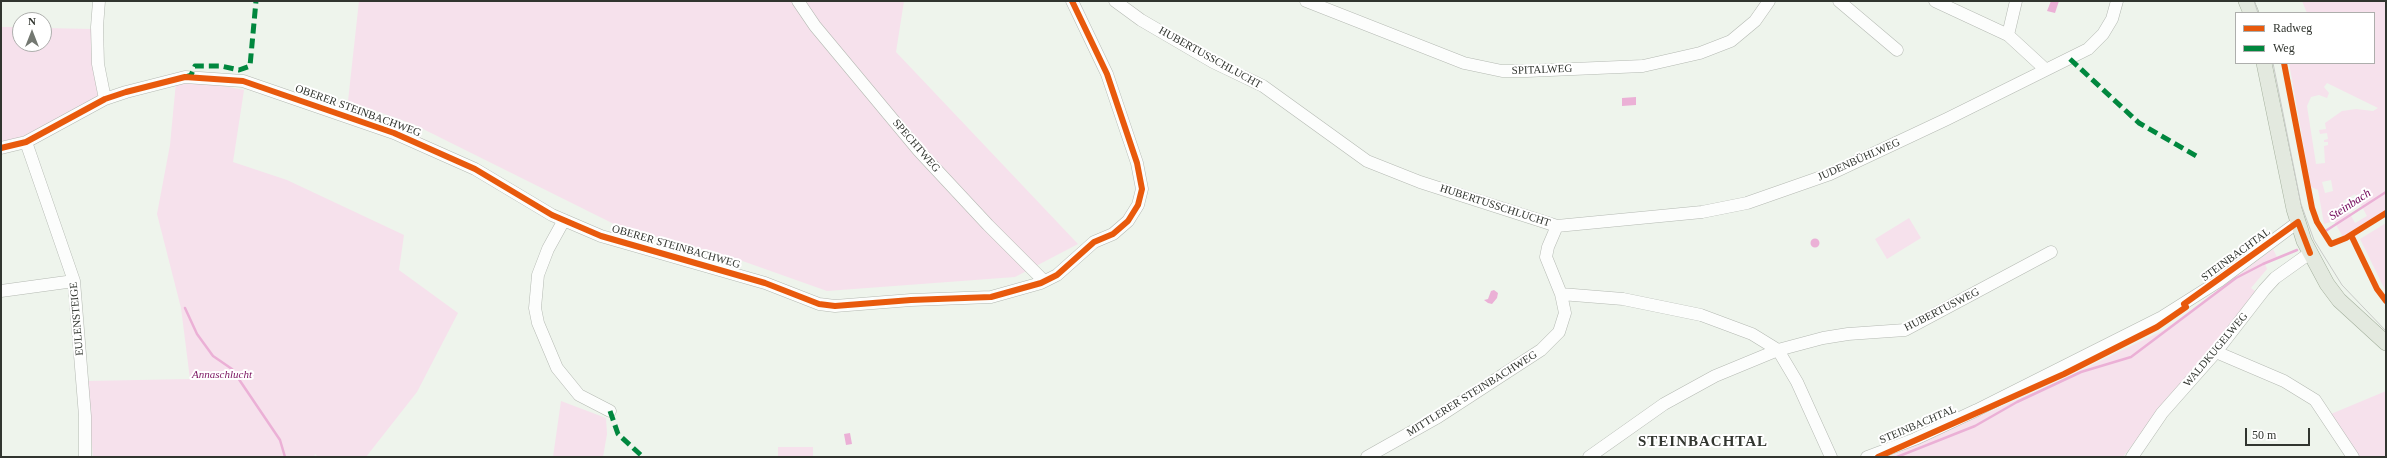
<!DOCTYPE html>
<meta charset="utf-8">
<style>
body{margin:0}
#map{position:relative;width:2387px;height:458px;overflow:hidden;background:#eef4ec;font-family:Georgia,serif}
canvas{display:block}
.frame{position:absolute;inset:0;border:2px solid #31352f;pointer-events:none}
.legend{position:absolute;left:2235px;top:12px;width:140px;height:52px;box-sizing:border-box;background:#fff;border:1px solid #adaeac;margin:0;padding:5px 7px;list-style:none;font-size:12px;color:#31352f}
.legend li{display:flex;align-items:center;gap:8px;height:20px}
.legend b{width:20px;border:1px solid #adaeac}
.north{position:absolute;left:12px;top:12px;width:40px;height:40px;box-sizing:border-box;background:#fff;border:1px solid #adaeac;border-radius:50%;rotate:0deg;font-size:11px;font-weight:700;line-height:16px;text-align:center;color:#31352f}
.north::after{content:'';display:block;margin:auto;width:14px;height:18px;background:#737871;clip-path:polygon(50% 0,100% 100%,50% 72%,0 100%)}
.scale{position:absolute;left:2245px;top:428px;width:65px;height:18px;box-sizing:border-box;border:2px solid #31352f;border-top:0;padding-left:5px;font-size:12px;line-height:14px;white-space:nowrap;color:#31352f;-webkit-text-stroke:3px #fff;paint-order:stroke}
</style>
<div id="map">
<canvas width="2387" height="458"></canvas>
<div class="frame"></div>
<ul class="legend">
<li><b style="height:5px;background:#e8590c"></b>Radweg</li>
<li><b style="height:5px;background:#00873e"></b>Weg</li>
</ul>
<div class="north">N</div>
<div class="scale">50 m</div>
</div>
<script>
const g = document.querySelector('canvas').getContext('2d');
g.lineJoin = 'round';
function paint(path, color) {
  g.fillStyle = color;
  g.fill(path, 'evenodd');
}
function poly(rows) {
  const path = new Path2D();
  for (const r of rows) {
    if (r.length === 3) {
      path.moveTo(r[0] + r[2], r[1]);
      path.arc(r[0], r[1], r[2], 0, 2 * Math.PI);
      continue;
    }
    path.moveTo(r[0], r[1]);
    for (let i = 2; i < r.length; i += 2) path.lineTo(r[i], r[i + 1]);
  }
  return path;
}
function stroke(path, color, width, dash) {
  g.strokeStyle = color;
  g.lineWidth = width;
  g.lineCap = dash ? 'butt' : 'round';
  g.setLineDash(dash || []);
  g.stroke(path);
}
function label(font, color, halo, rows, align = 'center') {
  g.font = font + ' Georgia,serif';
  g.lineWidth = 4;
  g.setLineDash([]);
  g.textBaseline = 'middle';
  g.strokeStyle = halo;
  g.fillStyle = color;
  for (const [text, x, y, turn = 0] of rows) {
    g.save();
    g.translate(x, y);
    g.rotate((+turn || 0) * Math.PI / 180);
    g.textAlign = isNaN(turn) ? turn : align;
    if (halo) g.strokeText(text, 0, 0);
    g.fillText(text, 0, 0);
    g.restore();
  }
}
const green = poly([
 [359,1,904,1,896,52,1078,244,1015,277,827,291,734,258,620,227,413,124,348,101],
 [2302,1,2386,1,2386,213,2344,239,2334,221,2324,224,2318,190,2311,187,2289,63,2374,63,2374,13,2307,13],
 [2327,83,2378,108,2373,111,2356,109,2342,111,2325,123,2326,129,2319,130,2320,134,2327,133,2328,139,2324,140,2324,142,2328,142,2328,145,2324,146,2325,163,2316,164,2307,106,2311,97,2319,95,2327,98,2329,93,2324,87],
 [2331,180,2333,191,2325,193,2322,182],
 [2355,194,2367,216,2355,223,2343,201],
 [1,27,20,27,20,44,44,44,44,28,92,29,100,95,25,138,1,143],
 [194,80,244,90,233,162,287,180,404,235,399,270,458,313,417,392,366,457,318,457,315,454,314,457,93,457,86,381,190,379,181,308,157,214,170,145,176,82],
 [1909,218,1921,238,1887,259,1875,239],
 [2386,223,2386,292,2360,239],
 [2273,249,2277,257,2265,264,2267,269,2251,288,2255,291,2253,299,2172,393,2123,457,1889,457,2063,379,2164,330],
 [2386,391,2386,457,2351,457,2331,414],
 [561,401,606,418,607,434,603,457,553,457],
 [778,447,813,447,813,457,778,457]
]);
const water = poly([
 [2051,1,2059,1,2055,13,2047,11],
 [1636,97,1636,105,1622,106,1622,98],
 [1815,243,4.5],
 [1494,290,1498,293,1497,298,1492,304,1488,303,1484,300,1488,299,1491,291],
 [850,433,852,444,846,445,844,434]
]);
const stream = poly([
 [2324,232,2386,192],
 [185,308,197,334,213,356,232,369,280,440,285,457],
 [1897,457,1975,426,2017,402,2081,372,2131,357,2236,278,2263,264,2297,250]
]);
const minor = poly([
 [99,1,97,27,98,64,105,99],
 [798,1,815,26,919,151,988,225,1044,281],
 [1115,1,1141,20,1213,62,1263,86,1367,161,1420,182,1557,226,1548,247,1546,257,1561,294,1623,299,1701,315,1752,334,1778,350,1797,382,1831,457],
 [1306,1,1464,63,1502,71,1527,71,1643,66,1700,53,1731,41,1755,21,1769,1],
 [1839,1,1897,50],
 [1935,1,2008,35,2045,69],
 [2008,35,2016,1],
 [26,142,74,281,85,416,85,457],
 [1,148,26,142,105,99,126,92,185,77,243,81,394,133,475,169,552,215,601,236,765,283,819,304,835,306,911,300,991,297,1041,283,1057,275,1094,242,1113,234,1128,221,1138,205,1142,189,1137,163,1107,74,1072,1],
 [564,220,548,249,538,275,535,308,538,323,557,368,579,395,610,411],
 [1557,226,1702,212,1747,203,1830,174,1947,119,2088,49,2103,34,2112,19,2117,1],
 [1,291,74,281],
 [2216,352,2284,381,2315,400,2353,457],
 [1367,457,1438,417,1541,350,1559,332,1565,313,1561,294],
 [1589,457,1664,404,1715,376,1778,350,1823,338,1848,334,1905,330,2051,252],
 [1867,457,1915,439,1977,410,2162,317,2219,281,2298,222],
 [2132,457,2162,413,2216,352,2264,290,2275,278,2310,253]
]);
const major = poly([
 [2246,1,2251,13],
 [2264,63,2294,209,2304,241,2327,284,2339,300,2386,343]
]);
const tram = poly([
 [2254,1,2258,13],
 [2273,63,2301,204,2314,240,2342,285,2386,331]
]);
const quiet = poly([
 [2070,59,2139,123,2198,157],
 [185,77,191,75,195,66,221,66,239,70,250,66,256,1],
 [610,411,618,434,643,457]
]);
const cycleway = poly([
 [2284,63,2312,208,2317,222,2331,244,2346,238,2386,213],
 [1,148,26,142,105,99,126,92,185,77,243,81,394,133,475,169,552,215,601,236,765,283,819,304,835,306,911,300,991,297,1041,283,1057,275,1094,242,1113,234,1128,221,1138,205,1142,189,1137,163,1107,74,1072,1],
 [2351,235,2377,289,2386,301],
 [1878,457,2064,374,2157,327,2186,307,2184,304,2298,222,2310,253]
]);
const streetNames = [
 ["HUBERTUSSCHLUCHT",1210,58,29],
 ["SPITALWEG",1542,70,-2],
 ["OBERER STEINBACHWEG",358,111,20],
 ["SPECHTWEG",916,146,49],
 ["JUDENBÜHLWEG",1859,160,-24],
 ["HUBERTUSSCHLUCHT",1495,206,18],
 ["OBERER STEINBACHWEG",676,247,16],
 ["STEINBACHTAL",2236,255,-36],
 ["HUBERTUSWEG",1942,310,-27],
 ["EULENSTEIGE",77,319,-95],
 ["WALDKUGELWEG",2216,350,-50],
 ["MITTLERER STEINBACHWEG",1472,394,-32],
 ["STEINBACHTAL",1918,425,-23]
];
const parkNames = [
 ["Annaschlucht",222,375]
];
const waterNames = [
 ["Steinbach",2350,205,-33]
];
const districtNames = [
 ["STEINBACHTAL",1703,442]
];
paint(green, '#f6e1ec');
paint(water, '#ebb0d6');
stroke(stream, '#ebb0d6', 2.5);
stroke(minor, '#b4b9b2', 13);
stroke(major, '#a3af9c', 16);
stroke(minor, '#fcfdfc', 12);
stroke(major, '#e3e9df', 15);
stroke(tram, '#c8cac7', 1);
stroke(quiet, '#00873e', 5, [10, 5]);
stroke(cycleway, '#e8590c', 6);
label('11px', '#31352f', '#fff', streetNames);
label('italic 11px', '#7c1662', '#fff', parkNames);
label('italic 12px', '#6f0357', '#fff', waterNames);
g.letterSpacing = '1px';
label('bold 15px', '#31352f', '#fff', districtNames);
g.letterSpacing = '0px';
</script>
